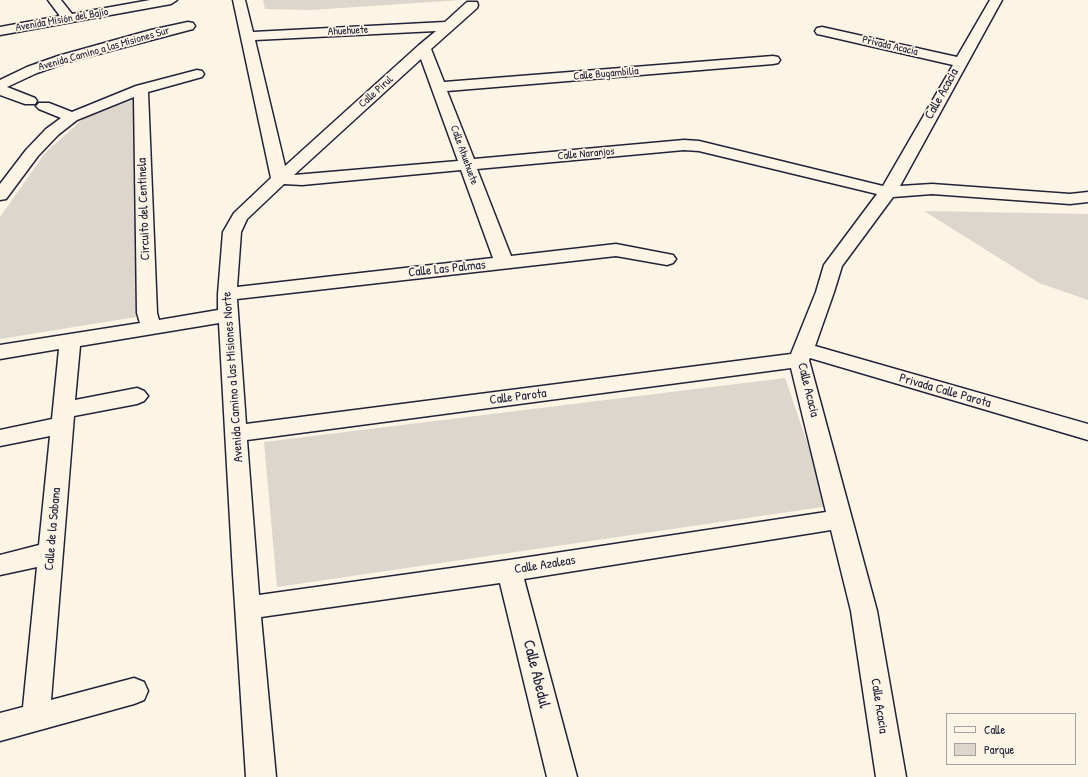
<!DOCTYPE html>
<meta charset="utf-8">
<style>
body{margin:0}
#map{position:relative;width:1088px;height:777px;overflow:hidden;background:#fcf5e5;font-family:"Patrick Hand",sans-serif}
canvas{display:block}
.legend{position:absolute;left:946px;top:713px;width:130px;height:52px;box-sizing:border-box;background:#fcf5e5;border:1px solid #a5a1a1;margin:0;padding:5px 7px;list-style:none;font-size:12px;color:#22223b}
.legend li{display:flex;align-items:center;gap:8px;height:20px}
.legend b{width:20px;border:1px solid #a5a1a1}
</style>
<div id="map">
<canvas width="1088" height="777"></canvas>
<ul class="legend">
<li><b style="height:5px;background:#fcf5e5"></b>Calle</li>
<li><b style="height:11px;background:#dcd6cc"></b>Parque</li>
</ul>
</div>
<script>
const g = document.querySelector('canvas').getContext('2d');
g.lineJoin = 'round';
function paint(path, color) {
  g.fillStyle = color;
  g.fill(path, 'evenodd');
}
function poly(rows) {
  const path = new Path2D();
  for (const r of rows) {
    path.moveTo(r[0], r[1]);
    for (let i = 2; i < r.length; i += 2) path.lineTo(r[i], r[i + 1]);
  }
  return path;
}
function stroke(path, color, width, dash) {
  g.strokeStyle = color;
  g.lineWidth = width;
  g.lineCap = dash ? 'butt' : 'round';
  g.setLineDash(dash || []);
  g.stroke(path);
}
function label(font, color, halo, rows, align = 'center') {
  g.font = font + ' "Patrick Hand",sans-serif';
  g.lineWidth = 3.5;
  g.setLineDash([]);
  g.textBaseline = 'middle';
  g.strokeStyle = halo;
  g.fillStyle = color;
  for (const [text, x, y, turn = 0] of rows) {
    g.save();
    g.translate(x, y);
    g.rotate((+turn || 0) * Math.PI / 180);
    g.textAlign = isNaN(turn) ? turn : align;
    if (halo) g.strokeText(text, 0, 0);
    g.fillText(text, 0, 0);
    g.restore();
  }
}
const green = poly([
 [263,0,462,0,311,10,265,9],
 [135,99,137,174,136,317,0,339,0,217,45,153,83,119],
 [924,211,1088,214,1088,300,1039,283],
 [785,378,829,506,277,587,264,442]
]);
const minor = poly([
 [48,0,61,0,72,14,150,0,177,0,171,4,0,35,0,27,60,16,48,0],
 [233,0,245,0,253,32,445,22,467,2,477,2,478,5,477,8,431,49,444,82,773,56,778,57,780,60,778,63,773,64,447,91,474,159,684,140,699,141,883,186,953,65,822,35,817,34,815,31,817,28,822,27,957,57,990,0,1002,0,900,186,932,184,1070,194,1088,192,1088,202,1070,204,932,194,893,197,842,266,834,292,815,346,1088,424,1088,440,810,358,809,360,877,611,906,777,876,777,851,611,831,530,524,579,577,777,547,777,500,583,261,617,276,777,246,777,233,574,219,323,80,346,75,400,137,388,144,391,148,396,144,401,137,404,74,416,51,700,134,678,144,682,148,691,144,700,134,704,0,741,0,713,23,707,37,567,0,575,0,555,39,545,50,436,0,446,0,430,52,419,59,349,0,359,0,345,140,323,137,313,134,97,77,120,58,135,38,156,6,199,0,200,0,184,26,150,46,129,61,118,39,109,36,106,39,103,49,103,72,112,136,86,197,70,202,71,204,74,202,77,148,92,157,313,159,320,218,310,218,294,223,232,234,213,271,178,233,0],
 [436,31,419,45,285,166,255,40,436,31],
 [421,59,458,161,294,175,421,59],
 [684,150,699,151,877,194,824,265,816,292,791,354,246,424,237,299,616,256,667,265,673,263,676,259,673,255,616,244,511,256,477,169,684,150],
 [461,170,493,258,237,287,241,232,247,219,284,184,302,185,461,170],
 [791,368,826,512,509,560,259,595,247,440,791,368],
 [188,22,193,23,195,26,193,29,68,62,37,73,7,87,35,98,37,101,35,104,25,104,0,95,0,80,27,67,58,56,151,30,188,22]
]);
const farStreetnames = [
 ["Avenida Misión del Bajío",62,20,-10],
 ["Ahuehuete",348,31,-3],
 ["Privada Acacia",890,46,13],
 ["Avenida Camino a las Misiones Sur",104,49,-16],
 ["Calle Bugambilia",606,74,-5],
 ["Calle Pirul",376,92,-42],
 ["Calle Naranjos",586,154,-5],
 ["Calle Ahuehuete",464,155,70]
];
const streetNames = [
 ["Calle Acacia",942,94,-61],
 ["Circuito del Centinela",144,209,-92],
 ["Calle Las Palmas",447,269,-6],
 ["Avenida Camino a las Misiones Norte",233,377,-94],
 ["Calle Acacia",808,390,76],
 ["Privada Calle Parota",945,391,16],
 ["Calle Parota",518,397,-7],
 ["Calle de la Sabana",53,529,-85],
 ["Calle Azaleas",545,565,-9],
 ["Calle Acacia",879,706,81]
];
const nearStreetnames = [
 ["Calle Abedul",536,674,76]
];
paint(green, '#dcd6cc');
stroke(minor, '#22223b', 3);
paint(minor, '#fcf5e5');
label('11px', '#22223b', '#fcf5e5', farStreetnames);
label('13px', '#22223b', '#fcf5e5', streetNames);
label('16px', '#22223b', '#fcf5e5', nearStreetnames);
</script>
